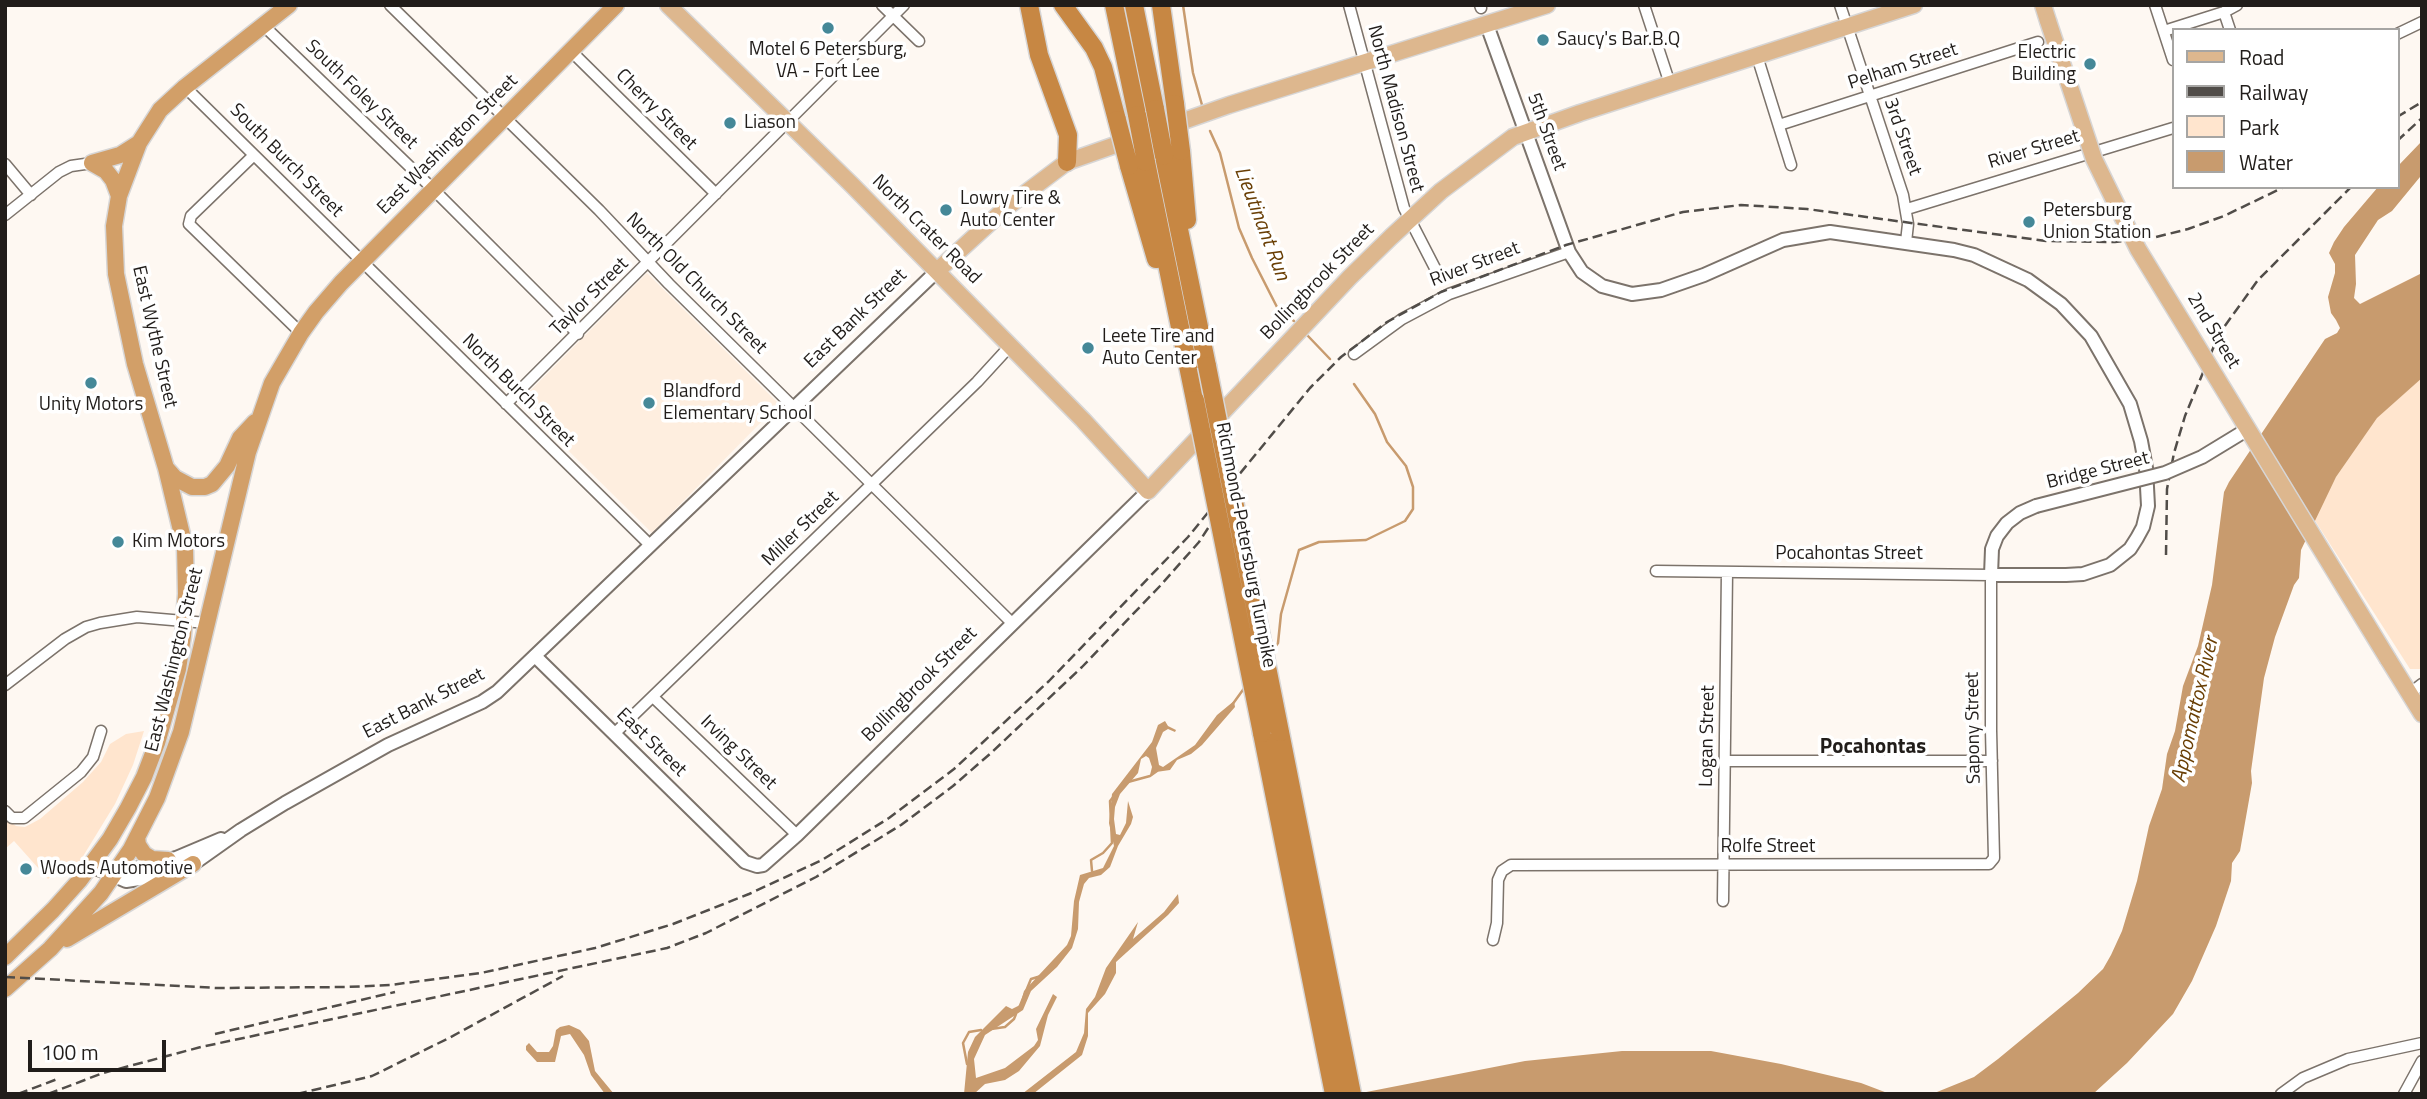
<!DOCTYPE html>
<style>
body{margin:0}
#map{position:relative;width:2427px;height:1099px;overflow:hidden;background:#fef8f2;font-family:"Titillium Web",sans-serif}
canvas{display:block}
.frame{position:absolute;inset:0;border:7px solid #211d1a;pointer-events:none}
.legend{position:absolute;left:2172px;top:28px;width:228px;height:161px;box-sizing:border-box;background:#fff;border:2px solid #a6a5a3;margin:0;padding:9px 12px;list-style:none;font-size:21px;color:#211d1a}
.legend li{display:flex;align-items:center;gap:14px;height:35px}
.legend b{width:35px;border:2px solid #a6a5a3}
.scale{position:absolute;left:28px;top:1040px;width:138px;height:32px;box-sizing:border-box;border:4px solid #211d1a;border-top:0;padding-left:9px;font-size:21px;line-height:24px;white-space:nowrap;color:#211d1a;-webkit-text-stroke:5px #fff;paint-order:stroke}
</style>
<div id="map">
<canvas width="2427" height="1099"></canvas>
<div class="frame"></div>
<ul class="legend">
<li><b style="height:9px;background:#ddb78e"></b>Road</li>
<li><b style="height:9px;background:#514d49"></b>Railway</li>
<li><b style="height:19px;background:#ffe5ce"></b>Park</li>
<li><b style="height:19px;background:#c89b6e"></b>Water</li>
</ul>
<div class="scale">100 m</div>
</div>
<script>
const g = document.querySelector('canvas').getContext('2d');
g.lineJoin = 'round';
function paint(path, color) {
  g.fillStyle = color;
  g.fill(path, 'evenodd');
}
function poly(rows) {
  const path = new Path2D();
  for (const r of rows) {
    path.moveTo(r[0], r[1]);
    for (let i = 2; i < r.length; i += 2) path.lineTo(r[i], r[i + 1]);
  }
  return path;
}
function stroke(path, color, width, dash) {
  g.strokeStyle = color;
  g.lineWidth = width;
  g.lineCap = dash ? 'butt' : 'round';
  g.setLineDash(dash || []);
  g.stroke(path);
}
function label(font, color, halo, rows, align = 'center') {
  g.font = font + ' "Titillium Web",sans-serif';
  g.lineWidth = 7;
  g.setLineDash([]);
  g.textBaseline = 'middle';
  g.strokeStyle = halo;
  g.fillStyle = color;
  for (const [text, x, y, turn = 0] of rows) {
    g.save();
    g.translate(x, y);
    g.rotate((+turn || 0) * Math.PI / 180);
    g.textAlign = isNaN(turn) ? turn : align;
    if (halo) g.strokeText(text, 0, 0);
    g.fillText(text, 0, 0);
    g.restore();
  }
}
const built = poly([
 [647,273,779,404,652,533,519,402]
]);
const green = poly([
 [2422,378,2422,669,2410,669,2314,519,2336,477,2377,417],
 [144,731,133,765,115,804,74,871,61,868,48,879,14,841,5,849,5,818,16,826,25,827,40,819,83,782,101,762,110,744,126,734]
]);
const water = poly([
 [2422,141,2420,177,2392,211,2378,220,2355,255,2356,284,2354,298,2360,304,2422,273,2422,378,2377,418,2336,477,2301,550,2299,578,2294,585,2275,637,2264,678,2251,771,2252,783,2240,851,2232,863,2231,881,2216,926,2192,981,2173,1014,2127,1063,2093,1094,1932,1094,1974,1077,1998,1059,2078,993,2103,969,2111,955,2122,931,2137,881,2149,826,2162,789,2167,754,2175,731,2183,686,2198,646,2212,585,2224,492,2229,482,2325,339,2337,333,2340,328,2336,320,2331,313,2328,297,2335,273,2335,264,2329,253,2334,242,2344,227,2378,187,2397,187,2397,167],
 [1234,701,1235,707,1202,745,1191,754,1177,760,1170,770,1156,772,1150,775,1152,767,1149,758,1146,756,1141,759,1138,773,1120,794,1115,807,1114,819,1116,834,1120,835,1126,823,1128,801,1133,817,1131,824,1118,846,1110,867,1101,875,1089,878,1084,884,1079,902,1078,929,1072,948,1057,967,1031,991,1023,1010,985,1035,974,1059,976,1078,1005,1068,1034,1046,1038,1040,1036,1029,1053,994,1057,997,1048,1015,1040,1046,1019,1071,1005,1080,985,1084,974,1094,964,1094,968,1052,975,1037,1006,1006,1012,1009,1020,1005,1024,991,1067,945,1071,936,1074,901,1080,875,1103,868,1114,846,1109,823,1112,794,1152,742,1158,725,1165,721,1168,726,1176,730,1175,732,1168,729,1163,732,1156,748,1159,765,1163,767,1195,745,1217,715],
 [1178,894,1179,903,1168,915,1116,962,1116,973,1105,994,1088,1013,1088,1036,1082,1055,1033,1094,1022,1094,1076,1052,1084,1033,1086,1009,1095,997,1106,968,1138,922,1133,939,1164,912],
 [569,1025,580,1030,589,1041,595,1071,614,1094,605,1094,591,1075,584,1055,570,1034,561,1036,555,1062,537,1062,526,1050,526,1046,529,1043,537,1052,549,1052,553,1046,556,1030,560,1027],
 [1622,1051,1711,1051,1781,1064,1861,1083,1890,1094,1356,1094,1525,1061]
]);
const stream = poly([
 [1183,5,1193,73,1202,105],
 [1210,131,1220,153,1239,228,1252,258,1279,311,1294,321],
 [1308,336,1330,359],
 [1272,651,1278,643,1281,614,1299,550,1319,542,1366,540,1405,521,1413,509,1413,487,1406,466,1387,442,1375,414,1354,384],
 [1232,705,1245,687],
 [1128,782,1150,776,1157,771],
 [1092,871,1091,860,1103,853,1112,843,1110,801,1114,796],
 [1019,1008,1031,979,1041,976],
 [991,1029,1005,1027,1014,1019,1016,1014],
 [967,1064,963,1043,969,1032,981,1030]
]);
const minor = poly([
 [390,5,599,210,669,284,1012,623],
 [882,5,919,41],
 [1349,5,1404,208,1438,274],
 [1480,5,1481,8],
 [1644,5,1670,84],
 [1840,5,1903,195,1908,224,1906,242],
 [2155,5,2173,60],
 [2224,12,2230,30],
 [264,26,434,190,578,334],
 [2164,31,2224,12,2237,5],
 [2397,34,2422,22],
 [571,51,716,194],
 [1757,56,1791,165],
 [185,87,650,545],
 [1779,125,2038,42],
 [254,155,191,216,189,224,301,333],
 [5,164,31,195],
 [1907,209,2173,128],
 [5,215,59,172,71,166,92,163],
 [1354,354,1402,319,1449,294,1569,252],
 [506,404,904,5],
 [5,685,65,639,86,627,100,623,137,617,207,623],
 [2409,694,2422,684],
 [653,697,797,835],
 [614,734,977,382,1010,346],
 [1725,761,1992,761],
 [5,811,12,818,24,818,81,772,93,757,101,731],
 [1723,901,1727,572],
 [1493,940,1497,923,1498,880,1502,871,1511,865,1989,864,1994,858,1991,730,1991,575,1656,571],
 [2281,1094,2303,1078,2348,1059,2422,1043],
 [2404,1094,2422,1061]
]);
const tertiary = poly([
 [1487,25,1569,252,1582,272,1602,286,1632,294,1661,290,1704,275,1783,240,1830,232,1954,250,1974,255,2028,280,2061,304,2091,336,2130,404,2141,441,2146,468,2148,506,2143,527,2137,538,2130,549,2110,565,2083,574,2066,575,1991,575,1992,549,1997,536,2007,523,2020,513,2036,506],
 [536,657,745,862,757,866,763,865,797,835,1148,491],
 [91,866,126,881,152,877,193,864,241,830,285,803,388,745,482,702,497,692,937,271],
 [114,875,176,858,221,839]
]);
const primary = poly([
 [668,5,852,185,1083,420,1148,491,1350,277,1391,237,1441,191,1513,137,1580,113,1914,5],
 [2043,5,2048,21],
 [937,271,1007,207,1067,162,1229,105,1547,5],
 [2388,659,2422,714]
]);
const trunk = poly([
 [92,163,120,155,139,143],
 [92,163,106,171,113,180,119,196],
 [167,469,175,478,192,487,205,487,212,484,227,466,240,438,255,422],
 [137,837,138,845,144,854,152,859,168,860],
 [67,939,193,864],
 [5,957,53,910,79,881,110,839,128,808,144,777,157,743,178,669,183,636,186,594,185,547,166,468,135,364,116,274,114,226,119,196,139,143,160,110,185,87,289,5],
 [5,989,50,949,101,893,131,849,157,798,181,732,248,452,272,383,301,333,316,312,341,283,616,5]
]);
const motorway = poly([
 [1029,5,1039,55,1068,135,1067,162],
 [1063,5,1094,48,1103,67,1117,120],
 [1114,5,1137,115],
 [1134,5,1155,109],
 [1161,5,1175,104],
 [1181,151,1187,220],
 [1164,156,1207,366],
 [1146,162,1195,400],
 [1129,166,1156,259],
 [1280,732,1352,1094],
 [1262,733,1334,1094]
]);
const rail = poly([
 [2397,117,2422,102],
 [2397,141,2422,118],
 [2166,555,2167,489,2174,453,2185,416,2219,334,2258,280,2351,187],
 [5,977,217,988,346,987,390,985,481,973,595,948,673,924,749,894,822,860,889,818,954,769,1049,681,1188,537,1310,388,1341,357,1387,322,1441,292,1566,245,1683,212,1741,205,1807,209,2046,241,2115,242,2152,238,2188,229,2224,216,2284,187],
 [215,1034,395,992],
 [18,1094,60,1078],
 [48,1094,103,1073,201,1047,667,948,706,933,816,877,901,825,953,786,991,753,1082,667,1160,586,1199,542,1214,519],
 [297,1094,372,1076,449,1038,563,976]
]);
const tertiaryBridge = poly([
 [2036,506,2165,473,2202,457,2248,429]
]);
const primaryBridge = poly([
 [2048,21,2094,159,2138,249,2388,659]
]);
const motorwayBridge = poly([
 [1175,104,1181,151],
 [1155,109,1164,156],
 [1137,115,1146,162],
 [1117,120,1129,166],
 [1207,366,1280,732],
 [1195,400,1262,733]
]);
const markers = [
 [828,28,7,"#458898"],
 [1543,40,7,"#458898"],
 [2090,64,7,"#458898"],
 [730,123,7,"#458898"],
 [946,210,7,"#458898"],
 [2029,222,7,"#458898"],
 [1088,348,7,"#458898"],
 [91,383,7,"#458898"],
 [649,403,7,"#458898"],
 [118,542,7,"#458898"],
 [26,869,7,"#458898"]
];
const poiNames = [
 ["Saucy's Bar.B.Q",1557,40],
 ["Motel 6 Petersburg,",828,50,"center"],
 ["VA - Fort Lee",828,72,"center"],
 ["Electric",2076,53,"right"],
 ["Building",2076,75,"right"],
 ["Liason",744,123],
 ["Lowry Tire &",960,199],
 ["Auto Center",960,221],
 ["Petersburg",2043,211],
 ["Union Station",2043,233],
 ["Leete Tire and",1102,337],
 ["Auto Center",1102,359],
 ["Blandford",663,392],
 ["Elementary School",663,414],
 ["Unity Motors",91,405,"center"],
 ["Kim Motors",132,542],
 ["Woods Automotive",40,869]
];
const streetNames = [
 ["Pelham Street",1903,67,-18],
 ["South Foley Street",361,95,44],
 ["North Madison Street",1395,109,75],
 ["Cherry Street",656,110,45],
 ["5th Street",1546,132,70],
 ["3rd Street",1902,137,71],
 ["East Washington Street",448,145,-45],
 ["River Street",2034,150,-17],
 ["South Burch Street",286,161,45],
 ["North Crater Road",926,230,45],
 ["River Street",1475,265,-21],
 ["Bollingbrook Street",1318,282,-46],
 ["North Old Church Street",696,284,45],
 ["Taylor Street",590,297,-45],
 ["East Bank Street",856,319,-44],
 ["2nd Street",2213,331,59],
 ["East Wythe Street",154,337,77],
 ["North Burch Street",518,391,45],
 ["Bridge Street",2098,471,-14],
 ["Miller Street",801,529,-44],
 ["Richmond-Petersburg Turnpike",1245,545,79],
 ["Pocahontas Street",1849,554],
 ["East Washington Street",175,660,-76],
 ["Bollingbrook Street",920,685,-45],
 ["East Bank Street",424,704,-27],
 ["Sapony Street",1974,728,-91],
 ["Logan Street",1708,736,-89],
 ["East Street",651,743,44],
 ["Irving Street",738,753,44],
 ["Rolfe Street",1768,847]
];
const waterNames = [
 ["Lieutinant Run",1261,224,69],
 ["Appomattox River",2196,710,-77]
];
const neighbourhoodNames = [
 ["Pocahontas",1873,748]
];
paint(built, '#feeedf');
paint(green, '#ffe5ce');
paint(water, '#c89b6e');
stroke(stream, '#c89b6e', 2.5);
stroke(minor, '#7c736b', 13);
stroke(tertiary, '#7c736b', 16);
stroke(primary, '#d7d6d6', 19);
stroke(trunk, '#d7d6d6', 19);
stroke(motorway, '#d7d6d6', 21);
stroke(minor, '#fff', 10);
stroke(tertiary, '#fff', 12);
stroke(primary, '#ddb78e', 16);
stroke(trunk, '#d29f68', 16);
stroke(motorway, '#c78743', 18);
stroke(rail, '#514d49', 2.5, [10, 5]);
stroke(tertiaryBridge, '#7c736b', 16, []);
stroke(primaryBridge, '#d7d6d6', 19, []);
stroke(motorwayBridge, '#d7d6d6', 21, []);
stroke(tertiaryBridge, '#fff', 12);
stroke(primaryBridge, '#ddb78e', 16);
stroke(motorwayBridge, '#c78743', 18);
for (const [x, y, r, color] of markers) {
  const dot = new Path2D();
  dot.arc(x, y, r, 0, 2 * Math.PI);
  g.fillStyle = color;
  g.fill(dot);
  stroke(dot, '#fff', 2.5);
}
label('19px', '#211d1a', '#fff', poiNames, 'left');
label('19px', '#211d1a', '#fff', streetNames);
label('italic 21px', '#693e04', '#fff', waterNames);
label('bold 21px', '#211d1a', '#fff', neighbourhoodNames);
</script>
